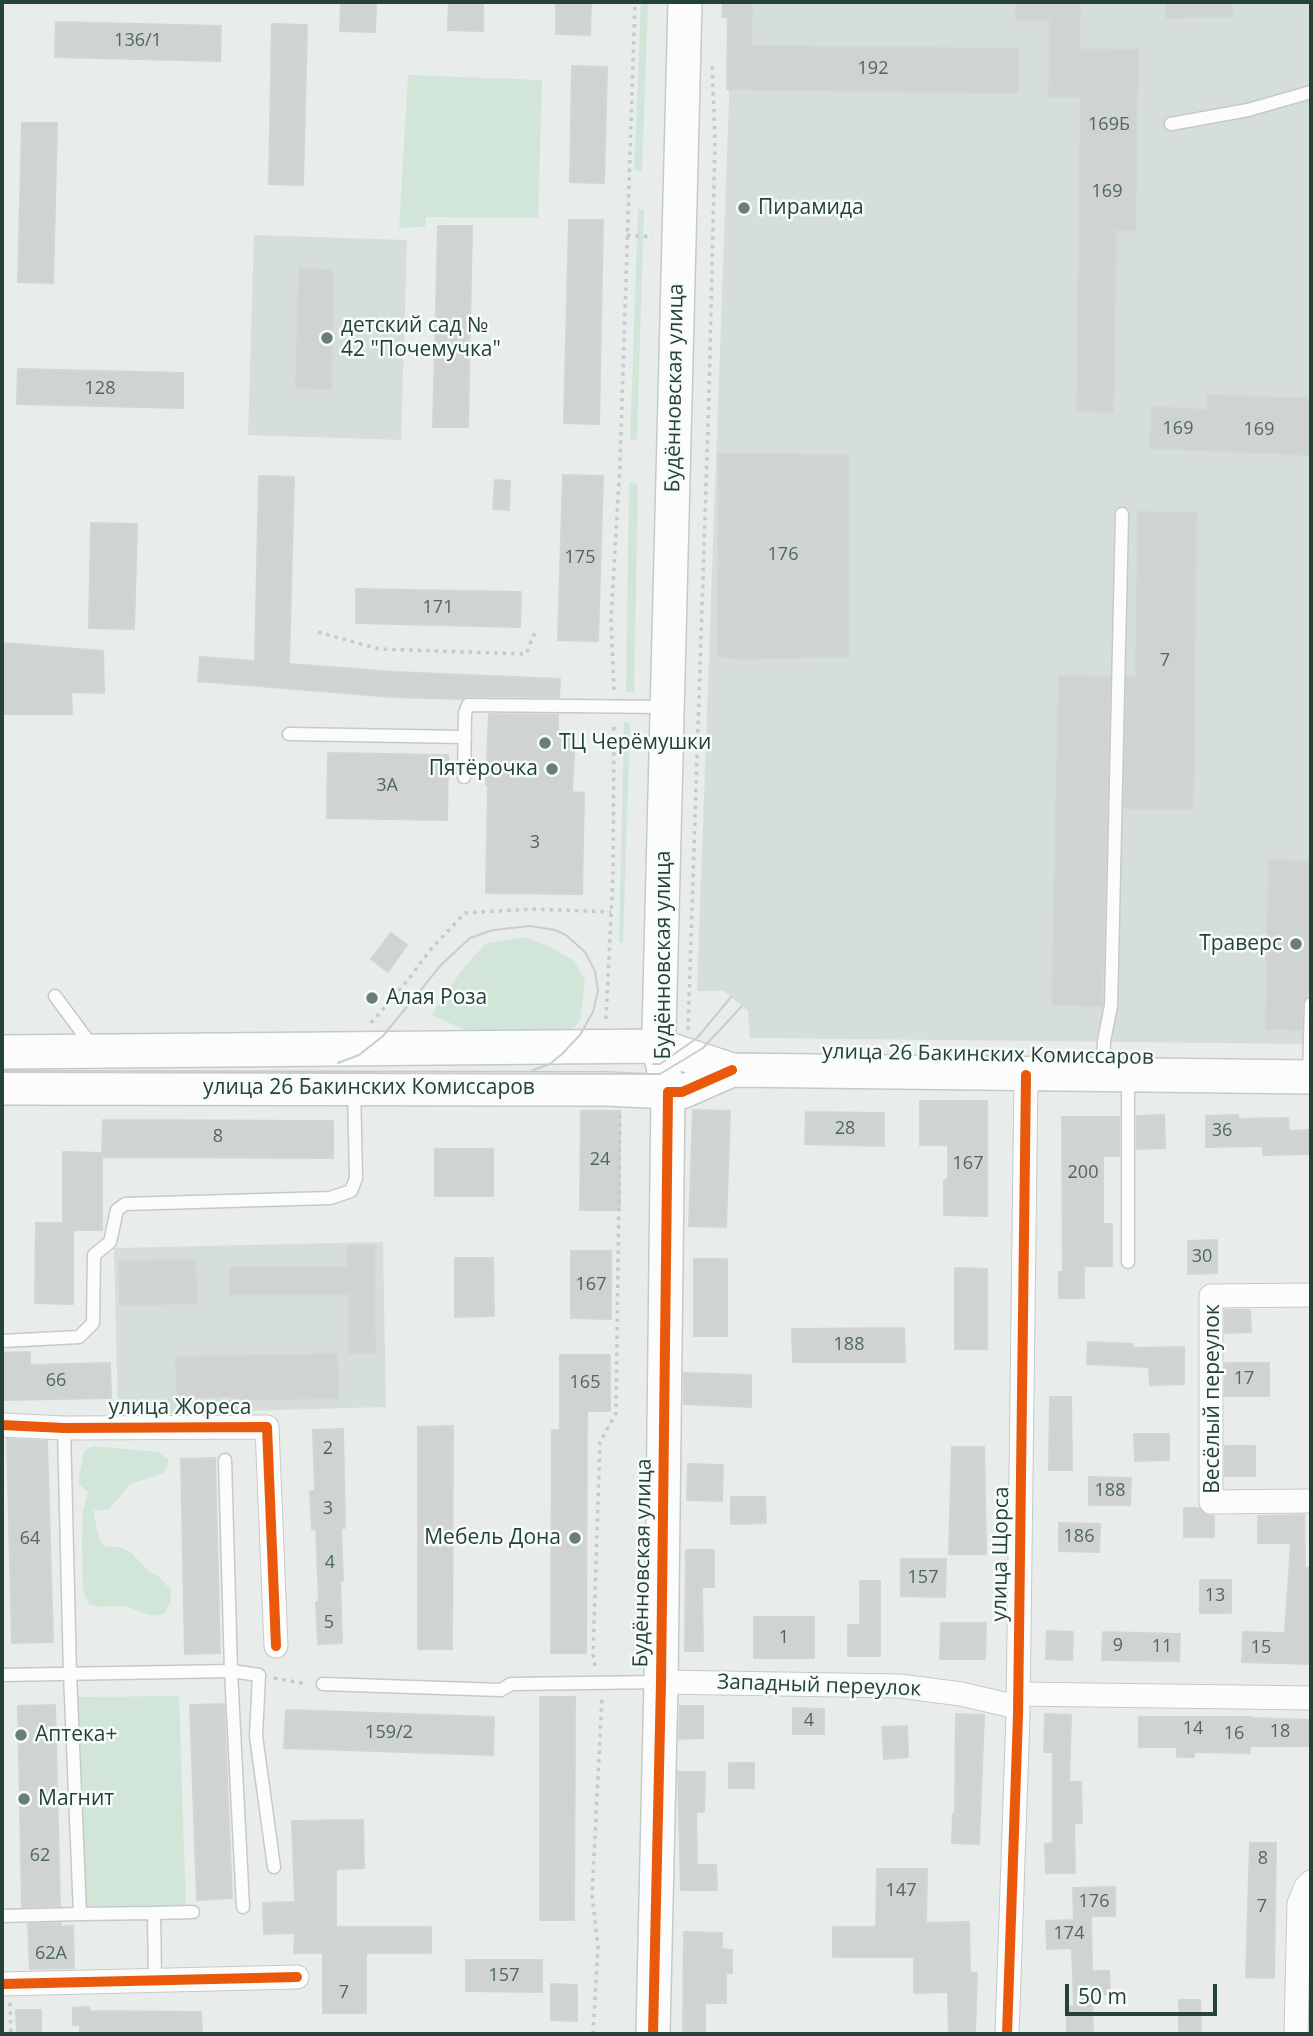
<!DOCTYPE html>
<meta charset="utf-8">
<style>
body{margin:0}
#map{position:relative;width:1313px;height:2036px;overflow:hidden;background:#e8edeb;font-family:"Open Sans",sans-serif}
canvas{display:block}
.frame{position:absolute;inset:0;border:4px solid #24423a;pointer-events:none}
.scale{position:absolute;left:1065px;top:1984px;width:152px;height:32px;box-sizing:border-box;border:4px solid #24423a;border-top:0;padding-left:9px;font-size:21px;line-height:24px;white-space:nowrap;color:#24423a;-webkit-text-stroke:5px #f7fbf9;paint-order:stroke}
</style>
<div id="map">
<canvas width="1313" height="2036"></canvas>
<div class="frame"></div>
<div class="scale">50 m</div>
</div>
<script>
const g = document.querySelector('canvas').getContext('2d');
g.lineJoin = 'round';
function paint(path, color) {
  g.fillStyle = color;
  g.fill(path, 'evenodd');
}
function poly(rows) {
  const path = new Path2D();
  for (const r of rows) {
    path.moveTo(r[0], r[1]);
    for (let i = 2; i < r.length; i += 2) path.lineTo(r[i], r[i + 1]);
  }
  return path;
}
function stroke(path, color, width, dash) {
  g.strokeStyle = color;
  g.lineWidth = width;
  g.lineCap = dash ? 'butt' : 'round';
  g.setLineDash(dash || []);
  g.stroke(path);
}
function label(font, color, halo, rows, align = 'center') {
  g.font = font + ' "Open Sans",sans-serif';
  g.lineWidth = 5;
  g.setLineDash([]);
  g.textBaseline = 'middle';
  g.strokeStyle = halo;
  g.fillStyle = color;
  for (const [text, x, y, turn = 0] of rows) {
    g.save();
    g.translate(x, y);
    g.rotate((+turn || 0) * Math.PI / 180);
    g.textAlign = isNaN(turn) ? turn : align;
    if (halo) g.strokeText(text, 0, 0);
    g.fillText(text, 0, 0);
    g.restore();
  }
}
const built = poly([
 [729,2,1311,2,1311,1044,750,1038,748,1011,724,991,697,991,729,97],
 [254,235,407,240,401,440,248,435],
 [383,1242,386,1407,139,1414,118,1413,114,1248]
]);
const green = poly([
 [641,2,648,2,642,171,634,170],
 [408,75,542,80,538,218,426,217,425,227,399,228],
 [638,209,644,209,637,440,630,440],
 [629,482,638,484,634,693,626,691],
 [624,722,630,723,623,943,619,942],
 [524,937,553,948,574,961,585,980,580,1021,566,1034,477,1035,431,1015,462,970,485,944],
 [92,1446,158,1452,169,1460,164,1473,130,1484,109,1510,94,1510,96,1526,101,1543,107,1547,120,1547,132,1553,148,1571,158,1576,171,1590,170,1603,164,1614,152,1616,124,1606,99,1607,88,1604,83,1588,82,1543,83,1511,88,1492,79,1484,79,1477,84,1451],
 [179,1696,186,1907,85,1908,77,1697]
]);
const building = poly([
 [341,2,376,2,375,32,340,31,341,2],
 [449,2,483,2,483,31,448,30,449,2],
 [556,2,591,2,590,35,556,34,556,2],
 [723,2,752,2,751,46,1018,49,1018,93,727,89,728,17,722,17,723,2],
 [1016,2,1080,2,1079,49,1138,50,1135,230,1116,230,1113,412,1077,411,1081,96,1049,96,1050,20,1016,20,1016,2],
 [1166,2,1232,2,1232,16,1167,18,1166,2],
 [56,22,221,26,220,61,55,57,56,22],
 [272,24,307,25,303,185,269,184,272,24],
 [572,66,607,67,604,183,570,182,572,66],
 [22,123,57,123,53,283,18,282,22,123],
 [569,220,603,220,599,424,564,423,569,220],
 [438,226,472,226,468,427,433,427,438,226],
 [299,269,333,270,331,389,296,388,299,269],
 [18,369,183,373,183,408,17,404,18,369],
 [1208,395,1311,399,1311,455,1150,448,1152,407,1207,410,1208,395],
 [719,454,849,455,848,656,745,659,718,656,719,454],
 [563,475,603,476,598,641,558,640,563,475],
 [259,476,294,477,289,664,394,672,560,679,559,697,468,696,462,699,393,697,198,681,200,657,255,661,259,476],
 [495,480,510,481,509,510,493,509,495,480],
 [1138,512,1196,513,1193,809,1124,808,1127,677,1136,677,1138,512],
 [91,523,137,524,134,629,89,628,91,523],
 [356,589,521,592,520,627,356,623,356,589],
 [2,643,103,651,104,693,71,692,72,714,2,714,2,643],
 [1059,676,1110,677,1102,1006,1052,1005,1059,676],
 [489,714,558,715,558,731,575,732,572,792,584,793,582,894,486,893,488,785,486,785,489,714],
 [328,753,448,755,447,820,327,818,328,753],
 [1269,860,1311,861,1308,996,1302,1003,1302,1030,1266,1029,1269,860],
 [391,933,407,945,388,972,371,959,391,933],
 [920,1101,987,1101,987,1216,944,1215,944,1180,948,1180,948,1145,920,1145,920,1101],
 [693,1110,730,1111,726,1227,689,1226,693,1110],
 [581,1111,620,1111,620,1210,580,1210,581,1111],
 [806,1112,884,1113,884,1146,805,1144,806,1112],
 [1164,1115,1165,1148,1137,1149,1137,1116,1164,1115],
 [1238,1115,1238,1119,1288,1118,1289,1131,1311,1130,1311,1154,1263,1155,1263,1146,1206,1147,1206,1116,1238,1115],
 [1062,1117,1119,1117,1119,1156,1103,1156,1103,1224,1112,1224,1112,1266,1084,1266,1084,1298,1059,1298,1059,1272,1063,1272,1062,1117],
 [103,1120,333,1121,333,1158,102,1157,103,1120],
 [435,1149,493,1149,493,1196,435,1196,435,1149],
 [63,1152,102,1153,102,1230,73,1230,73,1304,35,1303,36,1223,63,1223,63,1152],
 [1217,1240,1217,1273,1188,1274,1188,1241,1217,1240],
 [348,1246,374,1246,375,1353,349,1353,349,1294,230,1294,230,1267,348,1267,348,1246],
 [571,1251,611,1251,611,1319,571,1318,571,1251],
 [455,1258,493,1258,494,1316,455,1317,455,1258],
 [694,1259,727,1259,727,1336,694,1336,694,1259],
 [195,1260,197,1303,120,1305,119,1261,195,1260],
 [955,1268,987,1269,987,1349,955,1349,955,1268],
 [1225,1310,1250,1310,1251,1332,1225,1333,1225,1310],
 [904,1328,905,1362,793,1362,792,1329,904,1328],
 [1088,1342,1133,1344,1133,1348,1184,1347,1184,1384,1150,1385,1149,1367,1087,1364,1088,1342],
 [30,1352,30,1365,110,1363,111,1398,2,1400,2,1353,30,1352],
 [337,1354,338,1398,234,1400,234,1396,177,1398,176,1357,337,1354],
 [560,1355,610,1355,610,1411,587,1411,586,1653,551,1653,552,1430,560,1430,560,1355],
 [1225,1363,1269,1363,1269,1396,1225,1396,1225,1363],
 [684,1373,751,1375,751,1407,684,1404,684,1373],
 [1050,1397,1071,1397,1072,1470,1049,1470,1050,1397],
 [453,1426,452,1649,418,1649,418,1427,453,1426],
 [343,1429,345,1528,341,1528,343,1581,340,1581,342,1643,318,1644,316,1602,319,1602,316,1529,312,1529,310,1491,315,1491,313,1430,343,1429],
 [1134,1434,1169,1434,1169,1460,1135,1461,1134,1434],
 [7,1439,47,1441,53,1642,12,1643,7,1439],
 [1225,1446,1255,1446,1255,1476,1225,1476,1225,1446],
 [952,1447,984,1447,986,1554,949,1554,952,1447],
 [215,1458,220,1653,185,1654,181,1459,215,1458],
 [688,1464,723,1465,722,1501,687,1500,688,1464],
 [1089,1477,1131,1478,1130,1505,1089,1505,1089,1477],
 [731,1497,765,1497,766,1523,731,1524,731,1497],
 [1184,1508,1199,1508,1205,1514,1214,1516,1214,1537,1184,1537,1184,1508],
 [1304,1515,1305,1568,1311,1568,1311,1664,1242,1662,1243,1632,1285,1633,1291,1543,1258,1543,1258,1516,1304,1515],
 [1059,1523,1100,1524,1099,1552,1059,1551,1059,1523],
 [686,1550,714,1550,714,1587,702,1587,703,1651,685,1651,686,1550],
 [901,1559,946,1559,945,1597,901,1596,901,1559],
 [1200,1580,1231,1580,1231,1613,1200,1613,1200,1580],
 [860,1581,880,1581,880,1656,848,1656,848,1625,860,1625,860,1581],
 [754,1617,814,1617,814,1658,754,1658,754,1617],
 [941,1623,986,1623,985,1659,940,1659,941,1623],
 [1047,1631,1073,1632,1072,1660,1046,1659,1047,1631],
 [1103,1632,1180,1634,1179,1661,1102,1660,1103,1632],
 [540,1697,575,1697,574,1920,540,1920,540,1697],
 [224,1704,232,1898,197,1900,190,1705,224,1704],
 [55,1705,60,1906,22,1907,18,1706,55,1705],
 [680,1706,703,1706,703,1738,679,1739,680,1706],
 [793,1708,824,1709,824,1734,793,1734,793,1708],
 [286,1710,494,1717,493,1755,284,1748,286,1710],
 [956,1714,984,1715,979,1844,952,1843,953,1814,955,1814,956,1714],
 [1045,1714,1071,1715,1069,1782,1081,1782,1082,1823,1074,1823,1075,1873,1046,1873,1045,1844,1053,1843,1053,1752,1044,1752,1045,1714],
 [1139,1717,1250,1717,1250,1718,1311,1720,1311,1746,1250,1746,1250,1753,1194,1752,1194,1757,1177,1757,1177,1747,1139,1747,1139,1717],
 [907,1726,908,1757,884,1759,882,1727,907,1726],
 [729,1763,754,1763,754,1788,729,1788,729,1763],
 [678,1772,705,1772,704,1812,696,1812,697,1865,716,1865,717,1890,681,1890,678,1772],
 [363,1820,364,1868,336,1869,336,1927,431,1927,431,1953,366,1953,366,2013,323,2013,323,1953,294,1953,295,1933,264,1934,263,1903,295,1902,292,1821,363,1820],
 [1250,1843,1276,1843,1274,1978,1246,1977,1250,1843],
 [877,1869,927,1869,926,1923,969,1922,970,1973,977,1973,975,2034,949,2034,948,1992,914,1993,914,1957,833,1957,833,1927,876,1927,877,1869],
 [1115,1887,1115,1916,1091,1916,1092,1971,1109,1971,1110,1994,1092,1995,1093,2032,1067,2033,1067,2006,1074,2006,1072,1948,1047,1949,1046,1921,1074,1920,1073,1888,1115,1887],
 [61,1923,61,1927,73,1926,74,1968,30,1969,28,1924,61,1923],
 [684,1932,722,1933,722,1949,732,1950,732,1973,726,1973,726,2003,705,2003,705,2034,683,2034,684,1932],
 [466,1960,542,1960,542,1992,466,1991,466,1960],
 [551,1984,577,1985,577,2021,551,2020,551,1984],
 [1179,2000,1200,2000,1201,2031,1179,2032,1179,2000],
 [89,2007,90,2011,201,2012,202,2034,113,2034,113,2031,80,2032,80,2025,73,2025,73,2008,89,2007],
 [16,2010,41,2010,41,2034,17,2034,16,2010]
]);
const path = poly([
 [627,235,653,237],
 [318,632,379,649,526,654,535,632],
 [614,690,611,619,620,464,635,2],
 [606,1019,613,875,614,722],
 [371,1023,408,980,430,950,465,913,533,909,611,912],
 [688,1030,709,396,715,141,712,62],
 [595,1666,593,1655,600,1442,616,1413,620,1115],
 [274,1678,307,1684],
 [10,2003,11,2034],
 [593,2034,598,1946,592,1895,602,1698]
]);
const lane = poly([
 [1171,124,1248,110,1311,92],
 [289,734,465,737],
 [464,777,465,713,468,705,667,707],
 [55,996,92,1046],
 [1103,1072,1104,1041,1111,1006,1122,514],
 [1128,1076,1128,1262],
 [1309,1076,1311,1004],
 [2,1341,79,1337,93,1323,94,1255,110,1242,117,1210,125,1204,330,1198,351,1191,356,1178,354,1089],
 [64,1428,70,1673,80,1914,154,1913,155,1980],
 [2,1675,231,1671,225,1460],
 [323,1684,501,1690,511,1684,661,1682],
 [243,1907,231,1671,259,1675,256,1736,274,1867],
 [154,1913,193,1912],
 [2,1916,80,1914]
]);
const street = poly([
 [1311,1295,1211,1296,1211,1502,1311,1501],
 [2,1425,64,1428,267,1427,276,1646],
 [661,1682,900,1686,961,1694,1017,1707],
 [1018,1694,1311,1698],
 [2,1984,297,1977],
 [1007,2034,1018,1715,1026,1075],
 [1296,2034,1299,1904,1306,1887,1311,1882]
]);
const secondary = poly([
 [2,1052,659,1046,732,1070,1311,1077],
 [2,1088,607,1089,668,1092,682,1092,732,1070],
 [653,2034,661,1682,668,1092,659,1046,659,1032,685,2]
]);
const tram = poly([
 [338,1063,359,1055,383,1036,441,965,470,938,493,930,530,926,555,930,566,935,585,952,595,971,598,991,593,1012,580,1035,562,1054,550,1064,533,1070],
 [653,1064,660,1064,697,1038,731,997],
 [2,1072,660,1074,703,1048,742,1006]
]);
const cycleway = poly([
 [2,1425,64,1428,267,1427,276,1646],
 [2,1984,297,1977],
 [653,2034,661,1682,668,1092,682,1092,732,1070],
 [1007,2034,1018,1715,1026,1075]
]);
const markers = [
 [744,208,7,"#697e78"],
 [327,338,7,"#697e78"],
 [545,743,7,"#697e78"],
 [552,769,7,"#697e78"],
 [1296,944,7,"#697e78"],
 [372,998,7,"#697e78"],
 [575,1538,7,"#697e78"],
 [21,1735,7,"#697e78"],
 [24,1799,7,"#697e78"]
];
const numberNames = [
 ["136/1",138,41],
 ["192",873,69],
 ["169Б",1109,125],
 ["169",1107,192],
 ["128",100,389],
 ["169",1178,429],
 ["169",1259,430],
 ["176",783,555],
 ["175",580,558],
 ["171",438,608],
 ["7",1165,661],
 ["3А",387,786],
 ["3",535,843],
 ["28",845,1129],
 ["36",1222,1131],
 ["8",218,1137],
 ["24",600,1160],
 ["167",968,1164],
 ["200",1083,1173],
 ["30",1202,1257],
 ["167",591,1285],
 ["188",849,1345],
 ["17",1244,1379],
 ["66",56,1381],
 ["165",585,1383],
 ["2",328,1449],
 ["188",1110,1491],
 ["3",328,1509],
 ["186",1079,1537],
 ["64",30,1539],
 ["4",330,1563],
 ["157",923,1578],
 ["13",1215,1596],
 ["5",329,1623],
 ["1",784,1638],
 ["9",1118,1646],
 ["11",1162,1647],
 ["15",1261,1648],
 ["4",809,1721],
 ["14",1193,1729],
 ["18",1280,1732],
 ["159/2",389,1733],
 ["16",1234,1734],
 ["62",40,1856],
 ["8",1263,1859],
 ["147",901,1891],
 ["176",1094,1902],
 ["7",1262,1907],
 ["174",1069,1934],
 ["62А",51,1954],
 ["157",504,1976],
 ["7",344,1993]
];
const poiNames = [
 ["Пирамида",758,208],
 ["детский сад №",341,326],
 ["42 \"Почемучка\"",341,350],
 ["ТЦ Черёмушки",559,743],
 ["Пятёрочка",538,769,"right"],
 ["Траверс",1282,944,"right"],
 ["Алая Роза",386,998],
 ["Мебель Дона",561,1538,"right"],
 ["Аптека+",35,1735],
 ["Магнит",38,1799]
];
const streetNames = [
 ["Будённовская улица",675,388,-89],
 ["Будённовская улица",664,955,-90],
 ["улица 26 Бакинских Комиссаров",988,1055,1],
 ["улица 26 Бакинских Комиссаров",369,1088],
 ["Весёлый переулок",1213,1399,-90],
 ["улица Жореса",180,1408],
 ["улица Щорса",1001,1554,-89],
 ["Будённовская улица",643,1563,-89],
 ["Западный переулок",819,1686,2]
];
paint(built, '#d6dedb');
paint(green, '#d1e6d8');
paint(building, '#cfd4d2');
stroke(building, '#d1d6d4', 2);
stroke(lane, '#c5cac8', 15);
stroke(street, '#c5cac8', 25);
stroke(secondary, '#c3cbc8', 36);
stroke(path, '#c3ccca', 3.5, [3.5, 5]);
stroke(lane, '#fcfcfc', 12);
stroke(street, '#fcfcfc', 23);
stroke(secondary, '#fcfcfc', 33);
stroke(tram, '#c9cdcc', 2);
stroke(cycleway, '#e8590c', 10);
for (const [x, y, r, color] of markers) {
  const dot = new Path2D();
  dot.arc(x, y, r, 0, 2 * Math.PI);
  g.fillStyle = color;
  g.fill(dot);
  stroke(dot, '#f7fbf9', 2.5);
}
label('18px', '#506761', null, numberNames);
label('21px', '#24423a', '#f7fbf9', poiNames, 'left');
label('21px', '#24423a', '#f7fbf9', streetNames);
</script>
